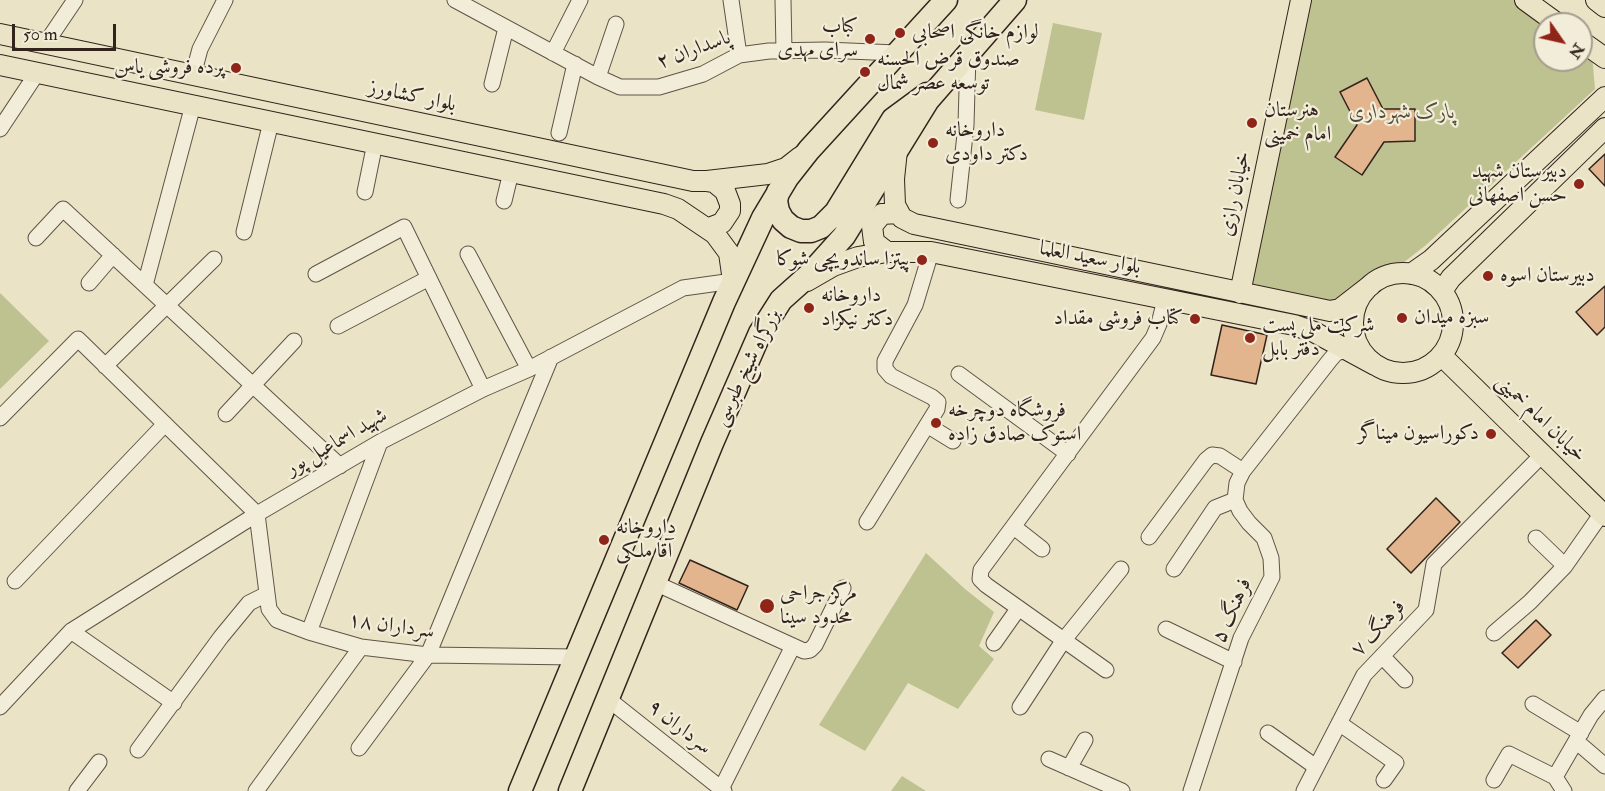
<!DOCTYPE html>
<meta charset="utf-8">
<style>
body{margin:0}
#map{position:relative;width:1605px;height:791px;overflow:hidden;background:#ebe3c5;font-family:"IM FELL Double Pica",serif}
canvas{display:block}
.north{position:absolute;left:1533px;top:12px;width:60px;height:60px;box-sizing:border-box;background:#f2edd9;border:2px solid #a59c8e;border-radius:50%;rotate:124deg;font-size:16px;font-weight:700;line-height:24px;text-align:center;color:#32231d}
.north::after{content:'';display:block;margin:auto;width:21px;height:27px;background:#8f2418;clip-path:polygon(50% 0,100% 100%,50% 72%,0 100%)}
.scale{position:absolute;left:12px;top:24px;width:104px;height:27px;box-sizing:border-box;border:3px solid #32231d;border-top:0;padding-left:8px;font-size:18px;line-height:21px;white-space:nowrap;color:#32231d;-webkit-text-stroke:4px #f2edd9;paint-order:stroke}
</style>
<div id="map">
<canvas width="1605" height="791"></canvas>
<div class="north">N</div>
<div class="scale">50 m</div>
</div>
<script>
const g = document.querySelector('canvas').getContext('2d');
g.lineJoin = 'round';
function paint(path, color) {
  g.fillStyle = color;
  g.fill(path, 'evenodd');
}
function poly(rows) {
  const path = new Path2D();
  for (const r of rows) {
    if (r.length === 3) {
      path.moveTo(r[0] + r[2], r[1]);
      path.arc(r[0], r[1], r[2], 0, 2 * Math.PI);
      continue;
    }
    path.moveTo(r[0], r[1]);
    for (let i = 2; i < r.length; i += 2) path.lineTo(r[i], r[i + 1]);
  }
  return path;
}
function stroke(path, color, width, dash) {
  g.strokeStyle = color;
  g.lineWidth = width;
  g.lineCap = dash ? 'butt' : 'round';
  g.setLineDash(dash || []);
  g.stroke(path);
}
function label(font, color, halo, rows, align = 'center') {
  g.font = font + ' "IM FELL Double Pica",Amiri,serif';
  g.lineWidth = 4.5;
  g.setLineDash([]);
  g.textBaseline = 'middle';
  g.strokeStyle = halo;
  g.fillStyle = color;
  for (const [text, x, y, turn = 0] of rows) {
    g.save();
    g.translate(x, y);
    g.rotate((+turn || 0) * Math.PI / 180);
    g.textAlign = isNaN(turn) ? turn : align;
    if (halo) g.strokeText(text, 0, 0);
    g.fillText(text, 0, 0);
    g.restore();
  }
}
const green = poly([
 [1311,0,1514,0,1548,24,1545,24,1545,60,1581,60,1581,47,1592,55,1595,89,1426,245,1352,303,1249,289],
 [1053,23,1102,33,1084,120,1035,110],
 [0,293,49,341,0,389],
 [926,553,965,589,994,612,979,646,994,659,958,709,908,683,865,751,819,725],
 [902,776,926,791,891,791]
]);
const building = poly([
 [1367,78,1383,109,1415,109,1415,141,1384,142,1362,175,1335,157,1357,125,1340,92,1367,78],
 [1605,154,1605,186,1589,169,1605,154],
 [1605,286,1605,327,1597,335,1576,312,1605,286],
 [1222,325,1267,335,1256,384,1211,375,1222,325],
 [1436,498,1460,522,1411,573,1387,549,1436,498],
 [690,560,748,586,737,610,679,583,690,560],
 [1536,620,1551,635,1518,668,1502,653,1536,620]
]);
const minor = poly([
 [455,0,598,77,620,87,659,87,703,74,739,55,769,51,825,50,897,53],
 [731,0,739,55],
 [783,0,784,51],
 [46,43,75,0],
 [553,53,580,0],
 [193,75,200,49,225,0],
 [598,77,616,24],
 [492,84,506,28],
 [0,129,37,73],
 [559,133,575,64],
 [365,192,375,143],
 [958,200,966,125,968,54],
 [504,201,511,172],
 [244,232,271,122],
 [36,238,63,209,340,466],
 [468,254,529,369],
 [316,274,404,227,483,389],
 [89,283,113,255],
 [145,285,193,105],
 [338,326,429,278],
 [105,366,214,259],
 [959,374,1068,454],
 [226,414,294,341],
 [0,418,78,339,257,514,269,609,277,620,309,632,361,647,428,655,576,657],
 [927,425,953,441],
 [867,522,937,409,938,402,932,397,891,376,885,369,885,361,915,305,931,252],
 [1014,527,1042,549],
 [1149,537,1206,460,1212,455,1220,456,1243,471],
 [1536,538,1565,566],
 [1174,569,1215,508,1235,500],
 [15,581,165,424],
 [655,583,804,651,810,650,815,645,843,588],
 [1166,629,1234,662],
 [71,631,174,703],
 [309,632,380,442],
 [1494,633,1530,602,1565,566,1602,513],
 [994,643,1018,609],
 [1382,656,1405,680],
 [1106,670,986,585,980,579,981,570,1153,338,1159,324,1165,299],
 [608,699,724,791],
 [1533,704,1581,733],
 [0,707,71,631,257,514,380,442,483,389,529,369,683,288,733,281],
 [1020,707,1063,641,1121,569],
 [1339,723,1396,763,1384,780],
 [1268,733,1316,767],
 [1576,741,1605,766],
 [359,748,428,655,551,357],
 [138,750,221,637,249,603,267,594],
 [1049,759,1122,791],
 [1069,768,1085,740],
 [1494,780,1509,754,1555,777],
 [77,791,99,762],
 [256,791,361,647],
 [720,791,793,646],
 [1191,791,1241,638,1272,577,1271,558,1264,538,1249,523,1240,511,1235,500,1237,483,1243,471,1330,360,1336,353,1346,350],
 [1304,791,1364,675,1426,610,1434,564,1542,455],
 [1564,791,1555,777,1591,715,1605,698]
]);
const major = poly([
 [1525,0,1558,24],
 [1596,0,1605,7],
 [0,34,693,181,707,181,768,174,786,168,800,157],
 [1581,41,1605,58],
 [0,65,664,204,678,209,715,234,729,253,733,281],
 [897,150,894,179,895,205,902,218,914,224,1330,311,1340,309,1371,285],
 [707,181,714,182,725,191,730,204,730,211,722,223,709,228],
 [887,252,874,242,872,226,882,214,898,213],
 [1403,323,50],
 [1411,274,1431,260,1605,97],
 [807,281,833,266,858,257,887,252,931,252,1294,325,1314,332,1375,365],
 [1442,291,1451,278,1605,128],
 [1240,293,1301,0],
 [1442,356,1605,516]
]);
const highway = poly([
 [778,192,776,201,778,211,783,220,791,227,801,231,811,231,821,227,836,212,893,119,927,94],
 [520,791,724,302,763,218,787,178,809,150,946,0],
 [570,791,712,443,760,333,781,300,809,275,844,236,928,100,1015,0]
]);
const markers = [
 [900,33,6,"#8f2418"],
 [870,39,6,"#8f2418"],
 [236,68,6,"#8f2418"],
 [865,72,6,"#8f2418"],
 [1252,123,6,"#8f2418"],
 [933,143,6,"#8f2418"],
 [1579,184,6,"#8f2418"],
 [922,260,6,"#8f2418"],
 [1488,276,6,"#8f2418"],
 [809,308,6,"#8f2418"],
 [1402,318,6,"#8f2418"],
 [1195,319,6,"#8f2418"],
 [1250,338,6,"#8f2418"],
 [936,423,6,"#8f2418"],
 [1491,434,6,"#8f2418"],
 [604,540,6,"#8f2418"],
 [767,606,8,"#8f2418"]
];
const poiNames = [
 ["کباب",858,27,"right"],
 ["سرای مهدی",858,51,"right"],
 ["لوازم خانگی اصحابی",912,33],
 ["صندوق قرض الحسنه",877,60],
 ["توسعه عصر شمال",877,84],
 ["پرده فروشی یاس",224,68,"right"],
 ["هنرستان",1264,111],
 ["امام خمینی",1264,135],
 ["داروخانه",945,131],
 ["دکتر داودی",945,155],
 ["دبیرستان شهید",1567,172,"right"],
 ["حسن اصفهانی",1567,196,"right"],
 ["پیتزا ساندویچی شوکا",910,260,"right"],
 ["دبیرستان اسوه",1500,276],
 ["داروخانه",821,296],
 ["دکتر نیکزاد",821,320],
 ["سبزه میدان",1414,318],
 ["کتاب فروشی مقداد",1183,319,"right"],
 ["شرکت ملی پست",1262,326],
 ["دفتر بابل",1262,350],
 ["فروشگاه دوچرخه",948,411],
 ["استوک صادق زاده",948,435],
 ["دکوراسیون میناگر",1479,434,"right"],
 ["داروخانه",616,528],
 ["آقا ملکی",616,552],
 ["مرکز جراحی",780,594],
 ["محدود سینا",780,618]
];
const streetNames = [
 ["پاسداران ۲",694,51,-20],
 ["بلوار کشاورز",412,97,12],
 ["خیابان رازی",1236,194,-78],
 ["بلوار سعید العلما",1090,259,11],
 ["بزرگراه شیخ طبرسی",748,368,-64],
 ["خیابان امام خمینی",1540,419,44],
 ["شهید اسماعیل پور",337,443,-30],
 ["فرهنگ ۵",1233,611,-66],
 ["سرداران ۱۸",391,627,8],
 ["فرهنگ ۷",1379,629,-47],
 ["سرداران ۹",679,728,38]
];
const parkNames = [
 ["پارک شهرداری",1402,113]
];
paint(green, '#bdc290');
paint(building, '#e2b58e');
stroke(building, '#32231d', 1.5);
stroke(minor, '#605347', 17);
stroke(major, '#32231d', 22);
stroke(highway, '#32231d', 25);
stroke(minor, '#f2edd9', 15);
stroke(major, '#ebe3c5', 20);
stroke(highway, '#ebe3c5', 22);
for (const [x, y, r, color] of markers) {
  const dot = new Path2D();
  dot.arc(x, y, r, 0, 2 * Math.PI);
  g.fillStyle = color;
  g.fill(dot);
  stroke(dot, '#f2edd9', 2);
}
label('21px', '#32231d', '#f2edd9', poiNames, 'left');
label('21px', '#32231d', '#f2edd9', streetNames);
label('italic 21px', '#554b3a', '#f2edd9', parkNames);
</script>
